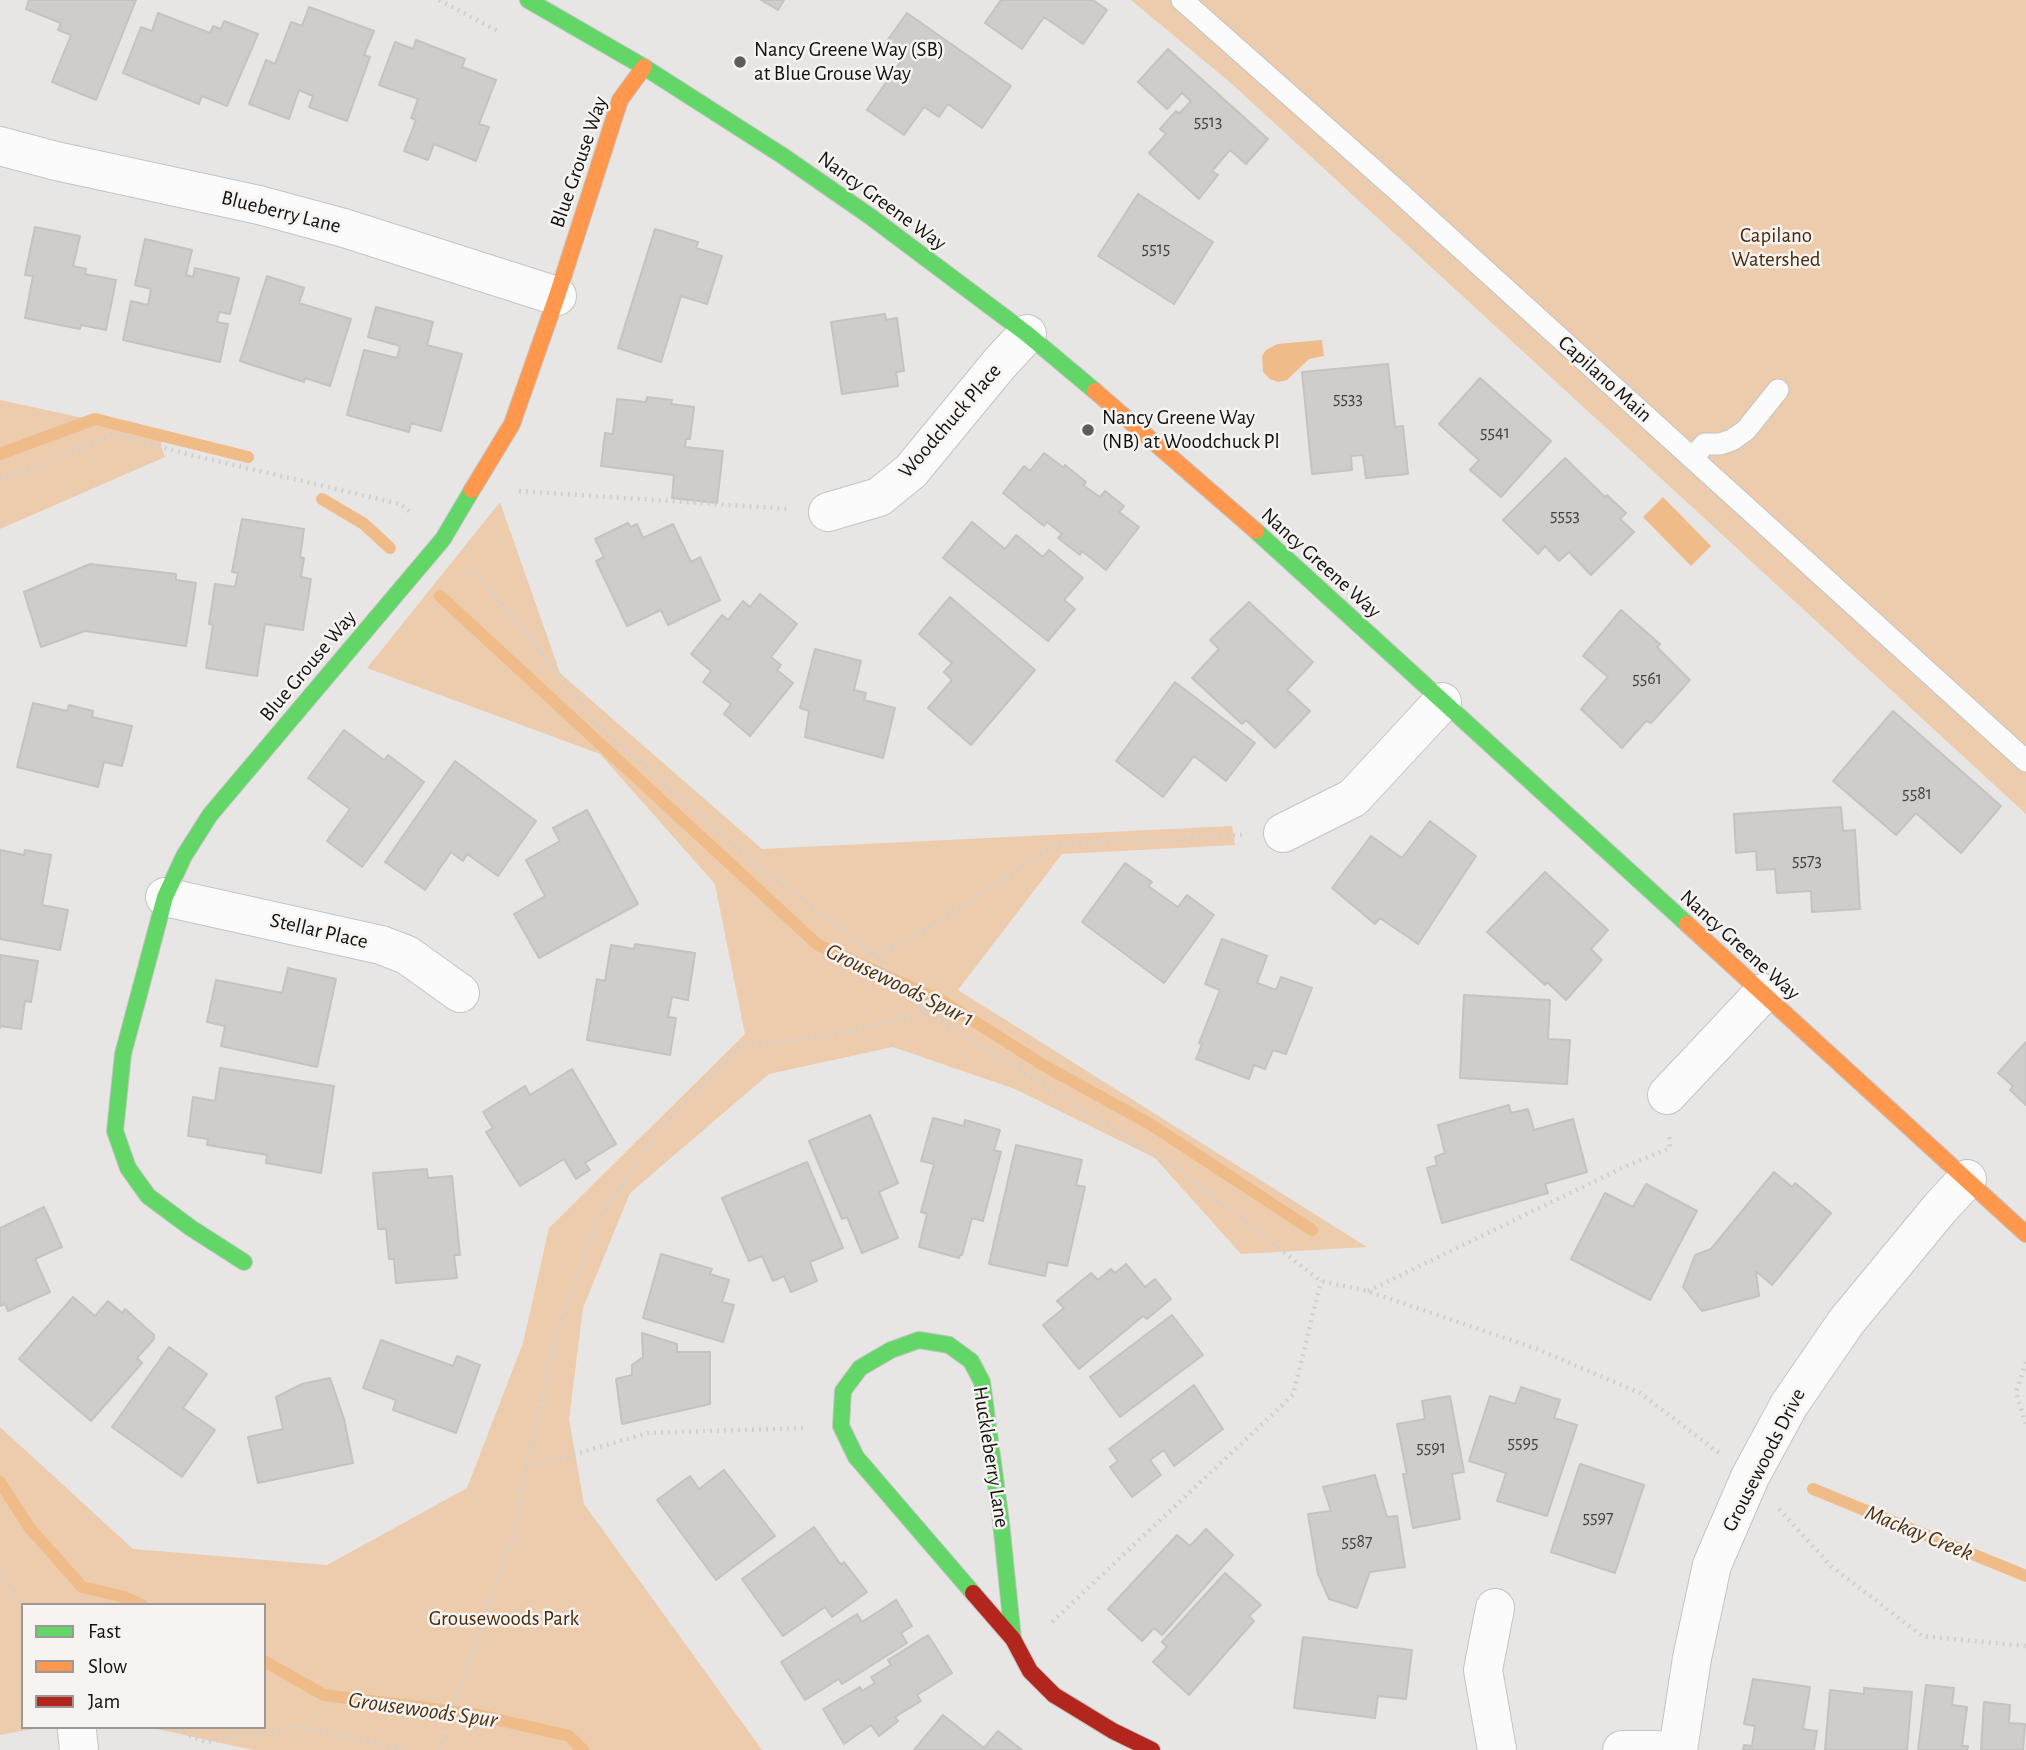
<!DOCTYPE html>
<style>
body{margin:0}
#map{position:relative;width:2026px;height:1750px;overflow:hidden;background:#e8e6e4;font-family:"Alegreya Sans",sans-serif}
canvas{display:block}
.legend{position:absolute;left:21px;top:1603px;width:245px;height:126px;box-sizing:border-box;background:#f6f3f0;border:2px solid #9b9996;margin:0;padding:9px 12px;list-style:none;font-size:21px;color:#121110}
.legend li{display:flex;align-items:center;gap:14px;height:35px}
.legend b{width:35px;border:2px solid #9b9996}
</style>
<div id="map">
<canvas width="2026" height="1750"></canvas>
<ul class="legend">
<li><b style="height:9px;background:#63d668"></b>Fast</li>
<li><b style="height:9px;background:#ff974d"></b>Slow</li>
<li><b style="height:9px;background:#b3261e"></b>Jam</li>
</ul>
</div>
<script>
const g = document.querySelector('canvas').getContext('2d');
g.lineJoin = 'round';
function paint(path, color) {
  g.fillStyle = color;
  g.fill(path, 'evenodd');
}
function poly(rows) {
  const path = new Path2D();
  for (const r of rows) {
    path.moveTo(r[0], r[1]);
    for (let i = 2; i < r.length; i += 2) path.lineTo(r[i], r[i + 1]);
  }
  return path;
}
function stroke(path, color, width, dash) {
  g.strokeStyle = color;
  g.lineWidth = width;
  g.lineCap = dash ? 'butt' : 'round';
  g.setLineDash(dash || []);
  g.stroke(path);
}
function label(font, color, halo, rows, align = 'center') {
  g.font = font + ' "Alegreya Sans",sans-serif';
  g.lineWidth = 5;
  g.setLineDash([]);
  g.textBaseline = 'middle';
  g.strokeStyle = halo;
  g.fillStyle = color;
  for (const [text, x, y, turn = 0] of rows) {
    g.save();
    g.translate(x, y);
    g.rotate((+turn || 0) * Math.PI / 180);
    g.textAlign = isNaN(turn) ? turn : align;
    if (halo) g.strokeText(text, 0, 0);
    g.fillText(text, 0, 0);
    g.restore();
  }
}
const green = poly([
 [1131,0,2026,0,2026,814,1232,84],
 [0,400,162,435,161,446,165,457,0,529],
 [500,502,560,673,762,849,1232,826,1235,845,1062,854,958,990,1367,1247,1241,1254,1155,1158,1015,1089,893,1047,769,1074,630,1193,583,1308,569,1419,584,1504,762,1750,253,1750,148,1727,264,1727,264,1605,23,1605,23,1727,43,1727,0,1735,0,1427,133,1549,327,1565,467,1488,523,1343,549,1228,745,1034,715,884,600,754,367,668]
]);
const water = poly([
 [1322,340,1324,356,1309,359,1287,380,1278,382,1270,379,1263,372,1262,356,1266,350,1277,344],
 [1663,497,1711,546,1691,566,1643,517]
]);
const stream = poly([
 [0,454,95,419,248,457],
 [322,499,364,524,390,548],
 [440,596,818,945,944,1002,1043,1065,1150,1124,1312,1230],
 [0,1482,29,1527,82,1587,124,1597,142,1605],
 [1813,1489,2026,1576],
 [264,1661,324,1695,474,1714,569,1736,583,1750]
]);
const building = poly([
 [29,0,136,0,96,100,52,82,71,35,58,30,61,23,26,9,29,0],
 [761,0,784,0,778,10,761,0],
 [1001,0,1093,0,1107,10,1083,44,1044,17,1022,49,985,23,1001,0],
 [309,7,374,31,364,55,370,57,347,121,309,107,313,96,299,90,289,119,249,104,266,60,275,64,291,22,302,26,309,7],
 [158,13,210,33,213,26,221,29,224,21,258,34,227,106,202,96,199,104,123,73,141,27,152,31,158,13],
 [907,13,1011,86,982,128,948,104,939,117,924,107,904,135,867,110,903,58,884,45,907,13],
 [416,40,465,59,462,67,496,80,479,124,489,127,476,161,434,144,428,160,404,151,416,120,411,118,418,99,379,85,395,42,413,49,416,40],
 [1168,49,1268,139,1246,164,1230,150,1212,171,1218,175,1199,199,1149,153,1166,134,1160,129,1176,111,1179,114,1191,101,1182,93,1167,109,1138,82,1168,49],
 [1138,194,1213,242,1174,304,1098,256,1138,194],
 [35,227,80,236,73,266,86,269,85,274,116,280,106,330,81,325,80,329,25,318,33,276,25,275,35,227],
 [655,229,698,242,696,248,722,256,707,304,681,296,661,362,618,348,655,229],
 [145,239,192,250,186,275,193,277,195,268,239,278,230,314,219,312,217,322,228,324,220,362,123,340,131,301,148,305,151,289,135,285,145,239],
 [267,276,304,288,299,303,351,319,330,386,305,378,304,382,240,361,267,276],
 [376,307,433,322,427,345,462,354,441,431,411,423,409,432,347,415,364,350,397,358,400,346,368,337,376,307],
 [885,314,886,320,897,318,904,371,896,372,898,386,842,394,831,322,885,314],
 [1388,364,1395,427,1403,426,1408,474,1366,478,1363,455,1351,456,1352,470,1312,474,1302,372,1388,364],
 [1480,378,1551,441,1501,497,1470,470,1479,460,1439,424,1480,378],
 [647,397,672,400,671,404,694,407,690,439,686,439,685,447,723,451,717,503,672,498,674,475,601,466,605,433,613,434,617,399,646,402,647,397],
 [1044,453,1064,468,1065,465,1086,482,1083,485,1100,497,1105,491,1124,506,1119,512,1139,527,1106,570,1082,551,1080,555,1058,538,1062,534,1047,522,1044,526,1003,493,1024,466,1030,471,1044,453],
 [1565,458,1605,497,1607,495,1626,513,1620,519,1634,532,1591,575,1569,552,1559,561,1545,546,1538,554,1503,520,1565,458],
 [242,519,304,529,300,557,304,558,301,577,311,579,303,630,265,624,257,676,206,668,213,625,209,624,215,584,235,587,238,573,232,572,242,519],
 [972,522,1005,549,1016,535,1043,557,1049,550,1083,578,1064,600,1075,609,1048,641,943,558,972,522],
 [628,523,631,527,637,524,643,538,673,524,691,562,700,557,720,600,668,625,661,610,627,626,596,561,604,557,595,539,628,523],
 [90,564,176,574,176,580,196,583,186,646,85,631,41,647,24,592,90,564],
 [760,594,797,624,771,657,781,665,777,670,793,683,750,736,724,714,731,704,703,682,711,671,691,654,722,615,728,620,743,601,750,607,760,594],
 [950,597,1035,670,971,745,928,708,952,680,944,672,952,663,919,634,950,597],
 [1249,602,1313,662,1287,690,1310,711,1275,748,1246,720,1242,724,1192,678,1219,649,1210,640,1249,602],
 [1621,610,1660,644,1657,647,1690,680,1651,723,1646,721,1622,748,1581,709,1608,677,1583,656,1621,610],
 [815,649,861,661,854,690,866,693,864,700,895,708,883,758,805,737,809,711,800,708,815,649],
 [1175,682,1255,743,1226,781,1194,756,1163,797,1116,761,1175,682],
 [33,703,67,711,69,705,93,711,92,717,132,726,122,766,104,762,98,787,17,767,33,703],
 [1893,711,2001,806,1961,853,1916,813,1896,835,1833,781,1893,711],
 [344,730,384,760,388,755,424,782,362,867,327,841,350,809,308,778,344,730],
 [455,761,536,821,498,876,467,854,463,861,451,852,425,890,385,862,455,761],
 [1841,807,1843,831,1855,830,1860,909,1812,912,1811,891,1777,893,1775,869,1757,870,1756,851,1736,853,1734,814,1841,807],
 [587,810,638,904,539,958,514,914,545,896,526,860,560,841,553,828,587,810],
 [1430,821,1476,856,1418,944,1380,918,1375,924,1332,888,1371,836,1402,858,1430,821],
 [0,850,24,855,25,850,51,855,42,905,68,910,60,950,0,939,0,850],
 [1125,863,1152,882,1148,886,1178,907,1187,895,1214,915,1164,983,1082,922,1125,863],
 [1545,872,1608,930,1591,949,1602,960,1566,1000,1547,982,1545,985,1487,932,1545,872],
 [1222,939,1267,956,1257,983,1276,990,1281,977,1312,988,1286,1054,1273,1050,1265,1069,1254,1065,1249,1079,1196,1059,1202,1044,1199,1043,1220,990,1205,984,1222,939],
 [635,944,695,953,688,1000,672,997,668,1017,676,1018,670,1055,587,1040,597,979,605,981,611,945,634,949,635,944],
 [0,955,38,961,31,1002,25,1001,21,1029,0,1026,0,1028,0,955],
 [288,968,336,979,317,1067,221,1046,225,1026,207,1022,216,980,282,993,288,968],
 [1464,995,1550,1000,1548,1039,1570,1040,1567,1084,1460,1078,1464,995],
 [2026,1042,2026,1105,2010,1090,2013,1086,1998,1073,2026,1042],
 [220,1068,334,1086,321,1173,266,1163,267,1155,207,1145,208,1139,188,1136,193,1097,215,1101,220,1068],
 [572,1069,616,1144,585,1163,590,1170,576,1179,564,1159,520,1186,486,1132,493,1128,483,1112,525,1086,530,1095,572,1069],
 [1509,1105,1511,1113,1528,1109,1534,1130,1573,1119,1587,1172,1545,1184,1548,1193,1442,1223,1427,1168,1437,1165,1435,1157,1445,1153,1438,1125,1509,1105],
 [870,1115,898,1183,879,1192,898,1238,862,1253,847,1217,842,1219,809,1141,870,1115],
 [933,1118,964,1126,965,1120,1000,1130,994,1150,1001,1152,983,1221,972,1218,962,1255,960,1255,959,1258,919,1247,927,1214,921,1212,934,1164,921,1161,933,1118],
 [1016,1145,1082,1160,1076,1185,1085,1187,1067,1266,1048,1262,1045,1276,989,1264,1016,1145],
 [807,1162,843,1248,810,1262,817,1281,791,1292,784,1276,773,1281,762,1256,749,1261,722,1198,807,1162],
 [427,1169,428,1178,452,1176,460,1255,454,1255,457,1278,396,1283,394,1259,389,1259,386,1229,378,1229,373,1173,427,1169],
 [1774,1172,1792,1187,1795,1183,1831,1213,1772,1285,1756,1271,1759,1296,1702,1311,1683,1287,1695,1255,1711,1249,1774,1172],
 [1646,1184,1697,1211,1650,1300,1571,1259,1605,1193,1633,1207,1646,1184],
 [44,1207,62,1247,35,1259,50,1292,8,1311,5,1304,0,1306,0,1228,44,1207],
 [661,1254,712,1269,710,1274,729,1280,722,1302,734,1305,723,1342,643,1318,661,1254],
 [1126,1264,1145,1287,1155,1279,1171,1299,1147,1319,1143,1316,1079,1369,1043,1325,1064,1308,1057,1301,1091,1273,1098,1280,1111,1269,1115,1273,1126,1264],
 [73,1297,95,1316,108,1301,122,1313,125,1309,154,1335,154,1339,137,1358,142,1363,91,1421,19,1359,73,1297],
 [1172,1315,1203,1355,1120,1417,1090,1377,1172,1315],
 [642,1333,677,1344,677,1352,710,1352,710,1404,622,1424,616,1379,632,1375,632,1365,643,1357,642,1333],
 [381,1340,453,1366,457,1356,480,1365,456,1433,393,1410,396,1400,363,1388,381,1340],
 [169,1347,207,1374,183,1408,215,1430,182,1477,112,1427,169,1347],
 [330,1378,344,1419,353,1463,258,1483,248,1437,283,1429,276,1397,302,1384,330,1378],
 [1194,1385,1223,1429,1174,1466,1164,1450,1150,1460,1161,1475,1132,1497,1110,1467,1118,1461,1109,1449,1194,1385],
 [1521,1387,1560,1400,1554,1418,1577,1425,1547,1516,1497,1501,1506,1473,1469,1461,1490,1396,1515,1404,1521,1387],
 [1450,1396,1464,1472,1452,1474,1460,1519,1413,1528,1403,1474,1407,1474,1397,1424,1425,1419,1422,1401,1450,1396],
 [1580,1464,1644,1485,1615,1573,1551,1552,1580,1464],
 [724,1470,775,1536,716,1580,657,1500,690,1476,699,1489,724,1470],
 [1375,1475,1387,1517,1397,1516,1405,1567,1370,1572,1357,1608,1329,1599,1318,1574,1308,1514,1331,1511,1323,1487,1375,1475],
 [814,1527,841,1565,844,1562,867,1592,832,1617,825,1607,783,1636,742,1579,814,1527],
 [1206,1529,1233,1555,1162,1635,1154,1628,1142,1641,1108,1609,1177,1535,1190,1546,1206,1529],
 [1225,1573,1261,1605,1249,1616,1254,1621,1189,1695,1153,1662,1167,1647,1162,1642,1225,1573],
 [896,1600,912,1626,901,1633,907,1643,842,1684,839,1679,805,1700,781,1662,857,1614,862,1622,896,1600],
 [928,1635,952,1673,917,1695,921,1701,895,1717,898,1721,879,1736,871,1725,844,1744,823,1709,860,1687,862,1691,875,1683,871,1677,891,1665,888,1660,928,1635],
 [1303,1637,1412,1650,1406,1699,1378,1696,1375,1718,1294,1708,1303,1637],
 [1753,1679,1810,1687,1803,1729,1817,1731,1814,1750,1743,1750,1744,1745,1752,1746,1755,1726,1744,1724,1753,1679],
 [1926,1685,1954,1688,1952,1705,1967,1707,1962,1746,1968,1746,1967,1750,1918,1750,1926,1685],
 [1864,1688,1912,1692,1907,1750,1825,1750,1830,1690,1864,1694,1864,1688],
 [1984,1702,2010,1705,2009,1723,2025,1724,2023,1750,1981,1750,1984,1702],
 [943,1715,984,1748,998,1731,1022,1750,914,1750,943,1715]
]);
const path = poly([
 [439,0,500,32],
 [0,479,32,469,114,434,187,454,400,504,413,514],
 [519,491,790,509],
 [469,568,504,606,600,727,758,866,872,953,916,1003,927,1012,1180,1171,1321,1281,1367,1291,1537,1349,1640,1393,1719,1453],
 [872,953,901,944,941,920,1054,845,1242,835],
 [1368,1291,1624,1167,1670,1148,1669,1134],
 [2026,1362,2016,1392,2026,1425],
 [526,1468,648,1433,803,1428],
 [1779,1509,1831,1566,1922,1636,2026,1646],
 [0,1573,23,1607],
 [1052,1622,1293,1395,1321,1281],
 [170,1727,205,1742,301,1727,406,1750],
 [440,1750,514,1533,526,1469,556,1336,598,1220,656,1133,740,1047,843,1033,927,1012]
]);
const lane = poly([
 [1182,0,1400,193,2026,761],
 [1692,458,1705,444,1720,444,1732,440,1746,430,1778,390]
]);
const street = poly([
 [0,146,56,161,259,205,344,228,557,296],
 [828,512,879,497,911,471,1000,363,1027,334],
 [1283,833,1353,798,1442,702],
 [165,897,381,945,407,955,460,993],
 [1667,1095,1763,993],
 [1495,1608,1483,1670,1497,1750],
 [77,1731,79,1750],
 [1622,1750,1656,1750],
 [1678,1750,1692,1658,1712,1565,1750,1477,1789,1405,1846,1322,1941,1207,1967,1179]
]);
const fast = poly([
 [528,0,644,67,783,156,871,217,1027,334,1095,391],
 [1256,531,1687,924],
 [244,1262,191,1228,148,1196,128,1168,115,1131,123,1054,165,897,184,856,210,815,443,539,472,490],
 [973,1593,856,1457,841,1426,843,1391,860,1368,891,1350,919,1340,949,1345,971,1361,982,1382,1001,1522,1013,1639]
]);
const slow = poly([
 [1095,391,1256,531],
 [472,490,512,424,557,296,620,100,644,67],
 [1687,924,2026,1234]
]);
const jam = poly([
 [973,1593,1013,1639,1030,1671,1054,1695,1113,1731,1152,1750]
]);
const markers = [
 [740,62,7,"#5d5c5a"],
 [1088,430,7,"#5d5c5a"]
];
const numberNames = [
 ["5513",1208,122],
 ["5515",1156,249],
 ["5533",1348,399],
 ["5541",1495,433],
 ["5553",1565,516],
 ["5561",1647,679],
 ["5581",1917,794],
 ["5573",1807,861],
 ["5595",1523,1443],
 ["5591",1431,1448],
 ["5597",1598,1518],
 ["5587",1357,1542]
];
const poiNames = [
 ["Nancy Greene Way (SB)",754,50],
 ["at Blue Grouse Way",754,74],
 ["Nancy Greene Way",1102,418],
 ["(NB) at Woodchuck Pl",1102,442]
];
const streetNames = [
 ["Blue Grouse Way",579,162,-71],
 ["Nancy Greene Way",882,201,36],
 ["Blueberry Lane",281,212,14],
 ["Capilano Main",1605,379,42],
 ["Woodchuck Place",950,421,-49],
 ["Nancy Greene Way",1321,563,42],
 ["Blue Grouse Way",308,666,-50],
 ["Stellar Place",319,931,13],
 ["Nancy Greene Way",1740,945,42],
 ["Huckleberry Lane",991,1457,81],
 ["Grousewoods Drive",1764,1460,-63]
];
const parkNames = [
 ["Capilano",1776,236],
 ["Watershed",1776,260],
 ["Grousewoods Park",504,1619]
];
const waterNames = [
 ["Grousewoods Spur 1",900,985,26],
 ["Mackay Creek",1919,1533,22],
 ["Grousewoods Spur",423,1710,8]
];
paint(green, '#ecccac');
paint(water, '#efbc89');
stroke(stream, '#efbc89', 12);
paint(building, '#cecdcb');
stroke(building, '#c4c3c1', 2);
stroke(lane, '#c5c3c3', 23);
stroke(street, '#c5c3c3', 40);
stroke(fast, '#c5c3c3', 18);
stroke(slow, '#c5c3c3', 18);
stroke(jam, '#c5c3c3', 18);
stroke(path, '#d0d0d0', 4.5, [2, 5]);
stroke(lane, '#fcfbfb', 21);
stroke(street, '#fcfbfb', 38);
stroke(fast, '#63d668', 16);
stroke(slow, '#ff974d', 16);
stroke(jam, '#b3261e', 16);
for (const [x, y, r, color] of markers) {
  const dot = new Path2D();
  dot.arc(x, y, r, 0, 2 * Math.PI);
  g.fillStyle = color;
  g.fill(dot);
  stroke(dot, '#f6f3f0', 2.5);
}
label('18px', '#424140', null, numberNames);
label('21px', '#121110', '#f6f3f0', poiNames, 'left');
label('21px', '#121110', '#f6f3f0', streetNames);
label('21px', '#482b0c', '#f6f3f0', parkNames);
label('italic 23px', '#4f3213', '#f6f3f0', waterNames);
</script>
